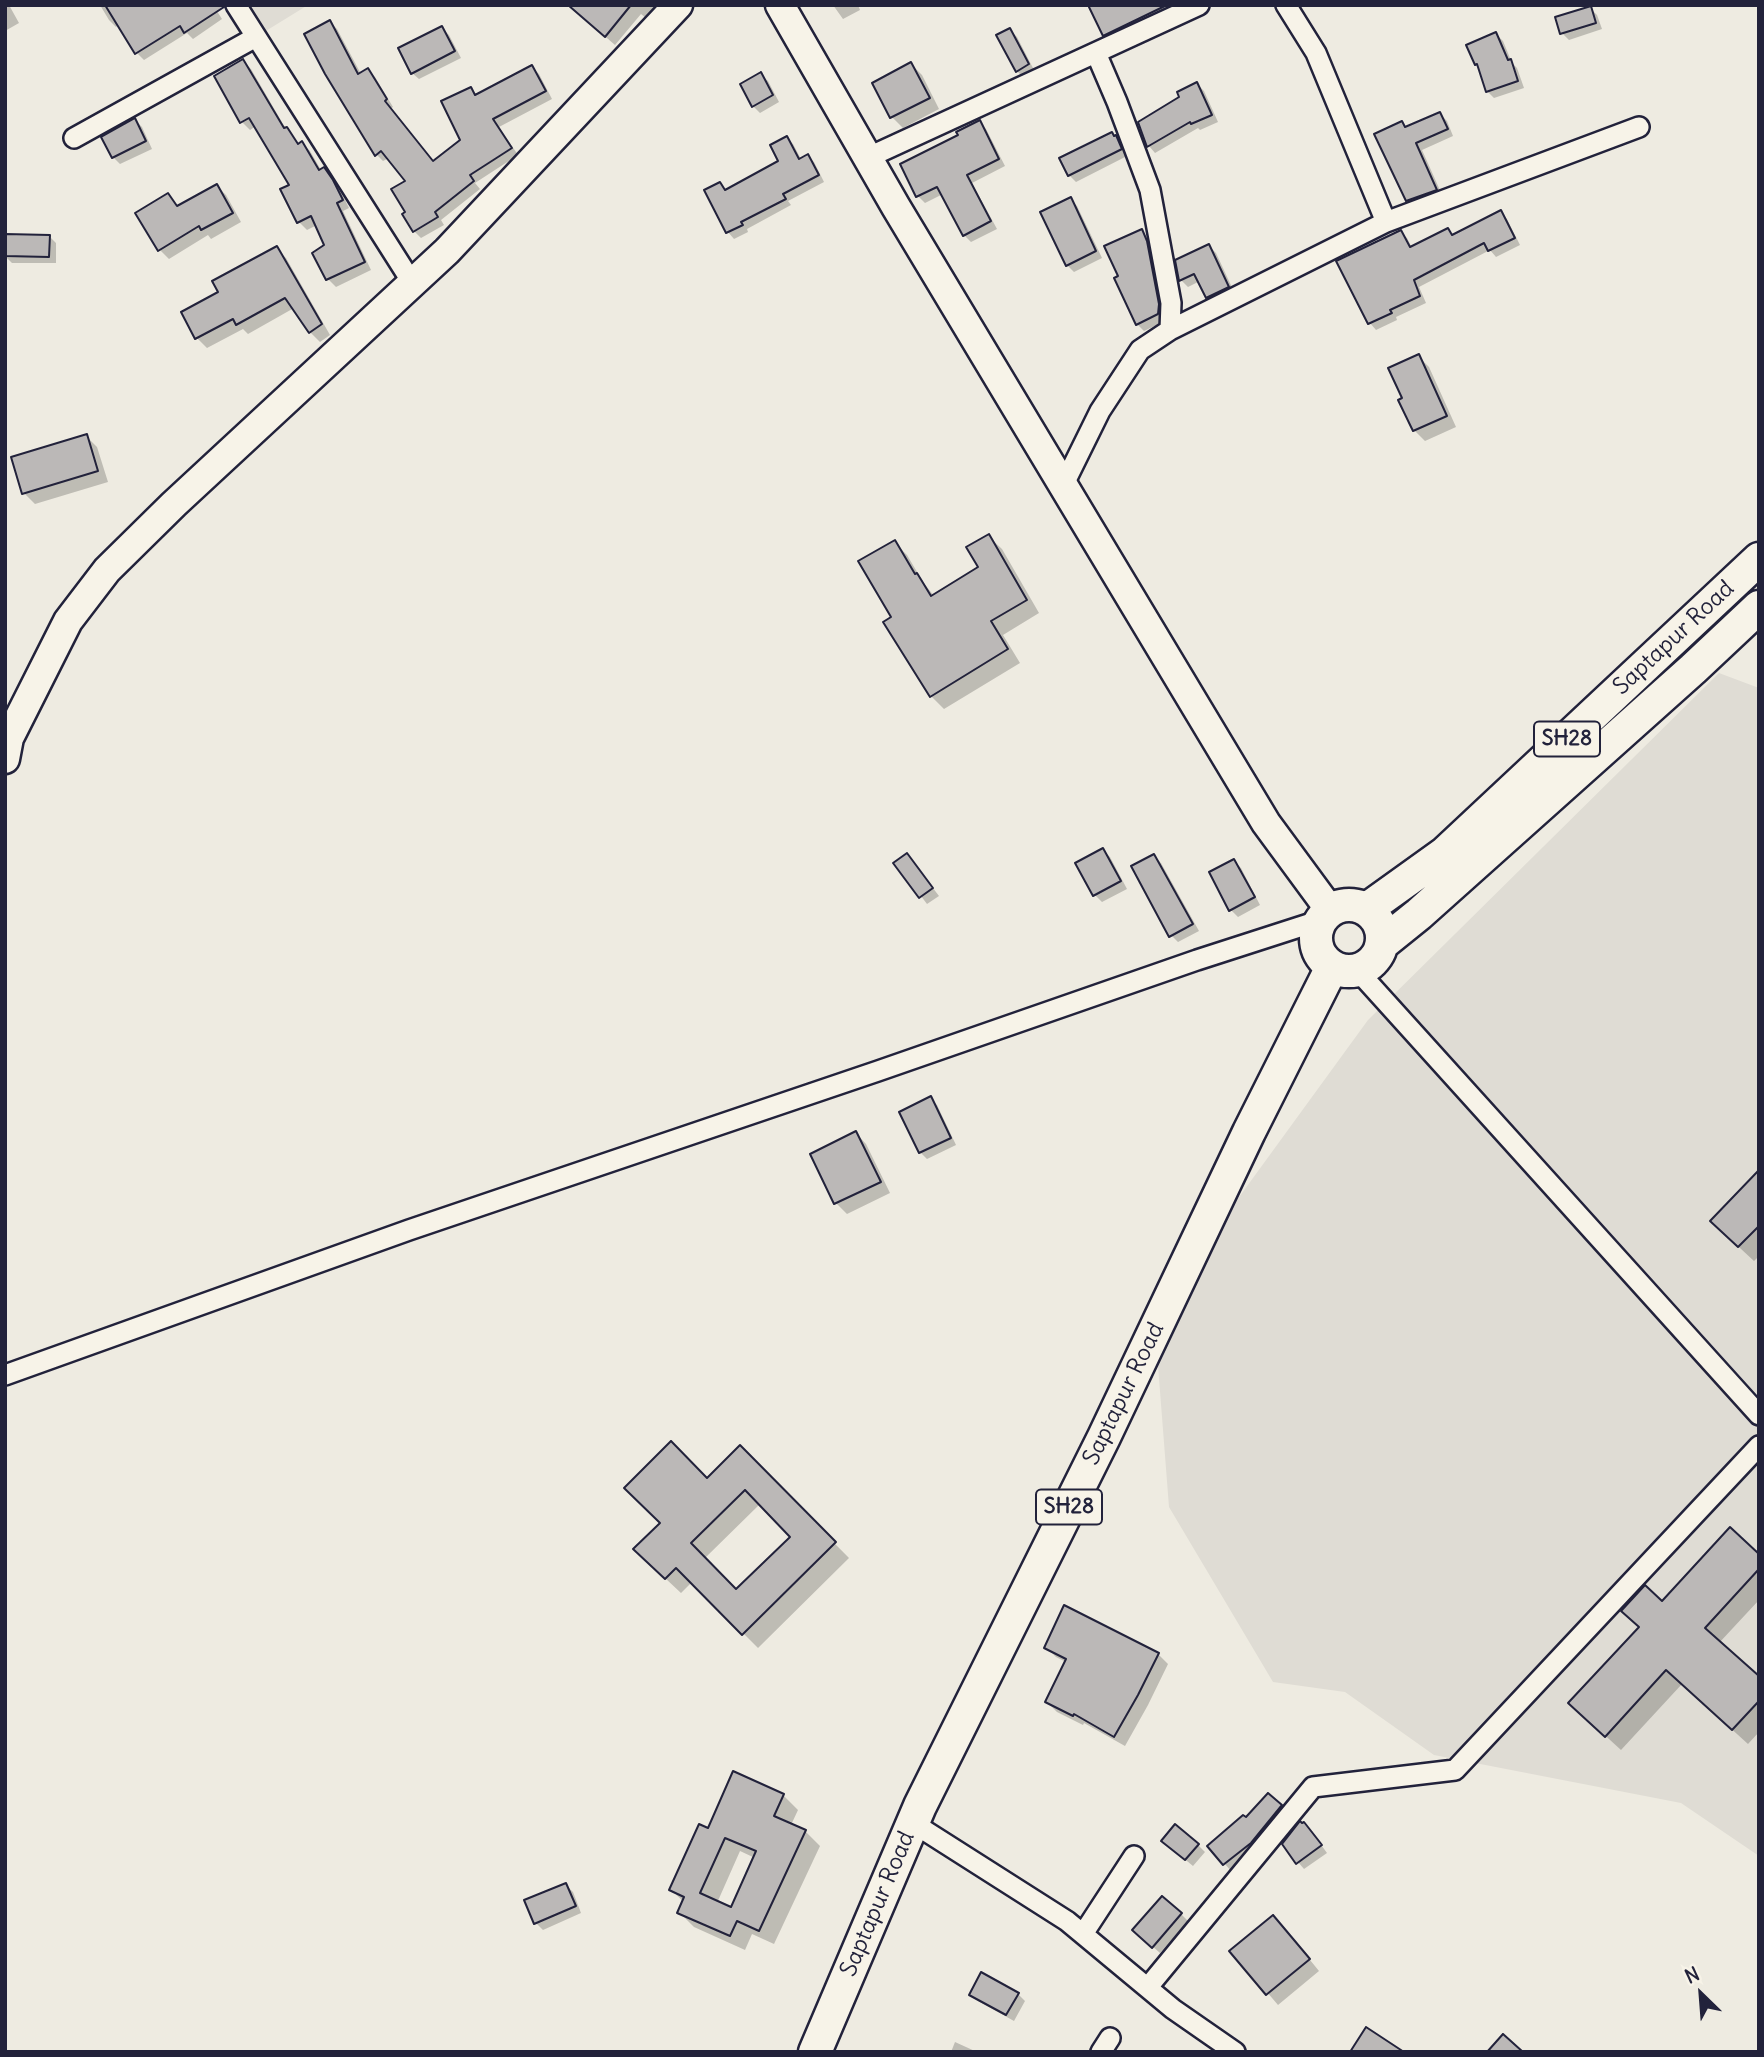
<!DOCTYPE html>
<style>
body{margin:0}
#map{position:relative;width:1764px;height:2057px;overflow:hidden;background:#eeebe1;font-family:Delius,sans-serif}
canvas{display:block}
.frame{position:absolute;inset:0;border:7px solid #22223b;pointer-events:none}
.north{position:absolute;left:1666px;top:1959px;width:70px;height:70px;-webkit-text-stroke:5px #f7f3e8;paint-order:stroke;rotate:335deg;font-size:19px;font-weight:700;line-height:28px;text-align:center;color:#22223b}
.north::after{content:'';display:block;margin:auto;width:24px;height:32px;background:#22223b;clip-path:polygon(50% 0,100% 100%,50% 72%,0 100%)}
</style>
<div id="map">
<canvas width="1764" height="2057"></canvas>
<div class="frame"></div>
<div class="north">N</div>
</div>
<script>
const g = document.querySelector('canvas').getContext('2d');
g.lineJoin = 'round';
function paint(path, color) {
  g.fillStyle = color;
  g.fill(path, 'evenodd');
}
function poly(rows) {
  const path = new Path2D();
  for (const r of rows) {
    if (r.length === 3) {
      path.moveTo(r[0] + r[2], r[1]);
      path.arc(r[0], r[1], r[2], 0, 2 * Math.PI);
      continue;
    }
    path.moveTo(r[0], r[1]);
    for (let i = 2; i < r.length; i += 2) path.lineTo(r[i], r[i + 1]);
  }
  return path;
}
function stroke(path, color, width, dash) {
  g.strokeStyle = color;
  g.lineWidth = width;
  g.lineCap = dash ? 'butt' : 'round';
  g.setLineDash(dash || []);
  g.stroke(path);
}
function label(font, color, halo, rows, align = 'center') {
  g.font = font + ' Delius,sans-serif';
  g.lineWidth = 7;
  g.setLineDash([]);
  g.textBaseline = 'middle';
  g.strokeStyle = halo;
  g.fillStyle = color;
  for (const [text, x, y, turn = 0] of rows) {
    g.save();
    g.translate(x, y);
    g.rotate((+turn || 0) * Math.PI / 180);
    g.textAlign = isNaN(turn) ? turn : align;
    if (halo) g.strokeText(text, 0, 0);
    g.fillText(text, 0, 0);
    g.restore();
  }
}
const built = poly([
 [236,5,308,5,256,37],
 [1719,673,1759,688,1759,1856,1681,1803,1434,1755,1345,1692,1273,1682,1169,1507,1154,1314,1368,1020]
]);
const shadow = poly([
 [5,5,9,5,19,23,5,31],
 [100,5,213,5,222,19,193,39,187,33,144,60,137,53,119,24,116,27,109,20],
 [569,5,666,5,652,23,641,14,615,45],
 [833,5,858,5,860,10,843,19],
 [1090,5,1189,5,1113,43,1105,35],
 [1590,8,1597,15,1602,29,1569,40,1562,33],
 [330,22,337,29,361,74,368,70,375,77,393,107,390,109,434,163,462,141,471,89,478,96,532,67,539,74,552,99,499,127,518,155,475,183,480,189,441,220,444,225,421,238,414,231,404,214,407,213,408,182,389,158,383,161,377,155],
 [442,28,449,35,461,58,419,79,412,73],
 [1010,30,1017,37,1035,72,1024,78,1017,71],
 [1496,34,1503,41,1512,63,1517,68,1524,88,1494,98,1487,91,1479,67,1476,64],
 [243,61,251,69,286,129,300,145,302,143,310,151,321,170,324,169,332,177,340,190,349,208,343,211,371,270,336,287,328,279,315,253,327,245,317,225,307,230,299,222,291,186,256,126,250,130,242,122],
 [911,64,922,75,939,109,903,128,892,117,874,84],
 [761,75,768,81,779,102,760,113,753,106],
 [1197,84,1204,91,1218,122,1200,130,1198,128,1155,153,1149,146,1140,123,1181,98],
 [1440,114,1447,121,1453,136,1422,150,1443,197,1414,207,1407,200,1401,123,1407,128],
 [135,120,142,127,152,149,120,164,113,157],
 [979,122,986,129,1005,166,972,183,997,229,971,242,964,235,943,194,925,203,918,196,960,136],
 [1116,137,1123,144,1127,156,1076,182,1069,175],
 [787,138,793,144,801,159,808,156,814,162,824,182,788,201,791,205,747,229,748,232,734,239,728,232,706,191,720,184,727,191,780,162],
 [217,186,226,195,241,222,211,239,208,235,169,259,160,250,137,214,168,195,179,207],
 [1070,199,1077,206,1102,258,1074,272,1067,265],
 [1500,212,1507,219,1520,245,1496,257,1490,250,1419,287,1426,303,1396,317,1397,320,1376,330,1370,323,1339,261,1400,232,1407,238,1412,248,1448,230,1454,236],
 [1141,232,1148,238,1153,249,1165,321,1144,331,1137,324,1120,277],
 [49,236,56,243,56,263,12,263,5,256],
 [1209,246,1216,253,1235,294,1214,304,1207,297,1200,281,1188,287,1181,280,1177,261],
 [276,249,286,258,330,335,320,342,310,332,294,308,248,334,243,329,207,348,197,338,184,312,221,293],
 [1418,356,1429,367,1456,427,1425,441,1414,430],
 [86,436,97,447,108,482,35,504,24,493],
 [988,536,1002,549,1039,613,1003,635,1020,663,944,709,931,696,893,618,894,542,907,555,923,582,934,596,981,568],
 [1103,850,1110,857,1127,889,1102,902,1095,895,1078,863],
 [1154,856,1161,863,1199,931,1178,942,1171,935],
 [1234,861,1241,868,1260,905,1238,917,1231,910],
 [913,862,939,896,927,904,896,863],
 [930,1098,937,1105,956,1145,927,1159,920,1152],
 [856,1133,866,1144,890,1193,847,1214,836,1203,812,1154],
 [1759,1173,1759,1256,1754,1261,1727,1236],
 [740,1448,849,1558,758,1648,692,1582,681,1593,650,1564,707,1480],
 [760,1504,793,1537,736,1591,705,1558],
 [1759,1556,1759,1600,1719,1643,1759,1679,1759,1732,1748,1744,1682,1684,1621,1750,1586,1718,1640,1627,1662,1603],
 [1046,1647,1158,1654,1168,1664,1148,1705,1125,1746,1084,1723,1083,1725,1057,1712,1047,1702,1066,1662,1056,1657],
 [783,1795,798,1810,791,1825,805,1831,820,1846,774,1944,752,1934,745,1950,694,1927,679,1912,684,1902,671,1890,709,1830],
 [740,1851,755,1858,732,1910,717,1903],
 [1268,1795,1288,1813,1258,1850,1231,1871,1225,1864,1246,1820],
 [1311,1831,1327,1853,1304,1869,1298,1862],
 [1198,1845,1205,1852,1193,1866,1170,1847],
 [566,1885,573,1892,581,1913,543,1930,536,1923],
 [1181,1914,1188,1921,1160,1953,1142,1937],
 [1284,1928,1319,1971,1278,2005,1232,1951],
 [971,1994,1018,1994,1025,2001,1014,2021,978,2001],
 [955,2042,977,2052,951,2052]
]);
const building = poly([
 [105,5,224,5,224,7,184,33,180,26,135,54,105,5],
 [568,5,631,5,605,37,568,5],
 [1088,5,1167,5,1103,36,1088,5],
 [1591,6,1596,23,1560,34,1555,17,1591,6],
 [330,20,358,74,368,68,387,99,385,101,433,161,460,140,441,101,471,87,475,95,532,65,546,91,493,119,512,148,470,175,474,181,435,212,438,217,413,232,402,214,405,212,391,189,405,181,381,151,375,156,325,74,304,34,330,20],
 [442,26,455,51,411,74,398,48,442,26],
 [1010,28,1029,64,1016,72,996,35,1010,28],
 [1496,32,1508,60,1511,59,1518,81,1486,92,1477,64,1475,65,1466,45,1496,32],
 [243,59,284,128,287,127,298,144,302,141,319,170,324,167,333,180,343,200,337,203,365,262,326,280,312,253,324,245,311,216,297,223,280,189,289,185,249,118,240,123,214,76,243,59],
 [911,62,930,98,890,118,872,83,911,62],
 [761,72,773,95,752,107,740,84,761,72],
 [1197,82,1212,115,1191,124,1190,122,1147,147,1138,122,1179,97,1177,92,1197,82],
 [1440,112,1448,129,1416,143,1437,190,1406,201,1374,134,1402,121,1405,127,1440,112],
 [135,118,146,141,112,158,101,137,135,118],
 [980,120,999,159,967,175,991,221,963,236,937,187,916,197,900,164,958,135,956,132,980,120],
 [1112,132,1114,136,1116,135,1122,149,1068,176,1059,158,1112,132],
 [787,136,799,159,808,154,819,175,783,194,786,199,741,222,743,225,726,233,704,190,720,182,725,190,778,161,770,145,787,136],
 [217,184,233,213,201,230,199,226,158,251,135,213,168,193,177,206,217,184],
 [1071,197,1096,251,1066,266,1040,212,1071,197],
 [1501,210,1515,238,1488,251,1484,243,1414,280,1420,296,1390,310,1392,313,1368,324,1336,261,1401,230,1410,247,1448,228,1452,235,1501,210],
 [1142,229,1147,241,1159,304,1158,314,1136,325,1114,278,1118,276,1104,246,1142,229],
 [5,234,50,235,49,257,5,256,5,234],
 [1209,244,1229,287,1206,298,1194,274,1179,281,1175,260,1209,244],
 [277,246,322,324,309,333,285,298,236,325,233,319,195,339,181,312,218,292,212,281,277,246],
 [1419,354,1447,416,1413,431,1398,400,1402,398,1388,368,1419,354],
 [87,434,98,471,22,494,11,457,87,434],
 [989,534,1027,600,991,621,1008,649,930,697,883,622,891,617,858,561,895,540,915,574,917,573,931,596,978,567,966,547,989,534],
 [1103,848,1121,881,1093,896,1075,863,1103,848],
 [907,853,933,888,919,898,893,863,907,853],
 [1154,854,1193,924,1169,937,1131,866,1154,854],
 [1234,859,1255,897,1229,911,1209,872,1234,859],
 [931,1096,951,1138,919,1153,899,1112,931,1096],
 [856,1131,881,1182,834,1204,810,1154,856,1131],
 [1759,1170,1759,1226,1738,1247,1710,1221,1759,1170],
 [671,1441,707,1478,740,1445,836,1542,742,1635,676,1568,665,1579,633,1549,660,1523,624,1488,671,1441],
 [745,1490,790,1537,736,1589,691,1543,745,1490],
 [1730,1527,1759,1554,1759,1569,1705,1628,1759,1676,1759,1701,1732,1730,1666,1670,1605,1737,1568,1703,1639,1627,1621,1611,1645,1585,1662,1601,1730,1527],
 [1064,1605,1159,1653,1138,1695,1114,1737,1074,1714,1073,1716,1045,1702,1066,1659,1044,1648,1064,1605],
 [733,1771,784,1794,774,1816,806,1830,759,1931,737,1921,730,1936,677,1913,684,1897,669,1890,699,1824,708,1828,733,1771],
 [725,1838,756,1851,731,1907,700,1893,725,1838],
 [1268,1793,1282,1805,1251,1843,1223,1865,1207,1846,1243,1815,1246,1817,1268,1793],
 [1300,1821,1302,1823,1304,1822,1322,1845,1296,1864,1282,1844,1300,1821],
 [1175,1824,1199,1844,1185,1860,1161,1841,1175,1824],
 [566,1883,576,1906,534,1924,524,1900,566,1883],
 [1162,1896,1182,1913,1152,1948,1132,1930,1162,1896],
 [1273,1915,1310,1959,1266,1995,1229,1951,1273,1915],
 [981,1972,1019,1993,1006,2015,969,1995,981,1972],
 [1366,2027,1404,2052,1350,2052,1366,2027],
 [1503,2034,1523,2052,1487,2052,1503,2034]
]);
const street = poly([
 [236,5,413,284],
 [1286,5,1316,53,1386,222],
 [1096,53,1117,102,1150,190,1171,303,1170,330],
 [74,138,256,37],
 [869,157,1199,5],
 [1063,486,1100,411,1140,350,1170,330,1386,222,1639,127],
 [1357,970,1759,1415],
 [5,1375,409,1230,878,1071,1197,960,1321,920],
 [913,1823,1067,1921,1173,2009,1235,2052],
 [1083,1934,1134,1856],
 [1148,1987,1313,1787,1455,1770,1759,1446],
 [1101,2052,1110,2038]
]);
const secondary = poly([
 [780,5,896,207,1266,823,1330,910],
 [5,759,9,738,68,621,107,570,174,504,447,251,678,5]
]);
const primary = poly([
 [1349,938,33],
 [1367,909,1445,853,1759,559],
 [1383,943,1419,914,1693,669,1759,607],
 [815,2052,920,1806,1104,1437,1249,1132,1332,967]
]);
const shields = [
 [1567,739,66],
 [1069,1507,66]
];
const shieldNames = [
 ["SH28",1567,739],
 ["SH28",1069,1507]
];
const streetNames = [
 ["Saptapur Road",1674,638,-43],
 ["Saptapur Road",1124,1394,-64],
 ["Saptapur Road",878,1904,-67]
];
paint(built, '#dfdcd4');
paint(shadow, '#0003');
paint(building, '#bbb8b7');
stroke(building, '#22223b', 2);
stroke(street, '#22223b', 24);
stroke(secondary, '#22223b', 33);
stroke(primary, '#22223b', 37);
stroke(street, '#f7f3e8', 19);
stroke(secondary, '#f7f3e8', 28);
stroke(primary, '#f7f3e8', 32);
for (const [x, y, w] of shields) {
  const box = new Path2D();
  box.roundRect(x - w / 2, y - 17.5, w, 35, 5);
  g.fillStyle = '#f7f3e8';
  g.fill(box);
  stroke(box, '#22223b', 2);
}
label('bold 21px', '#22223b', null, shieldNames);
label('23px', '#22223b', '#f7f3e8', streetNames);
</script>
